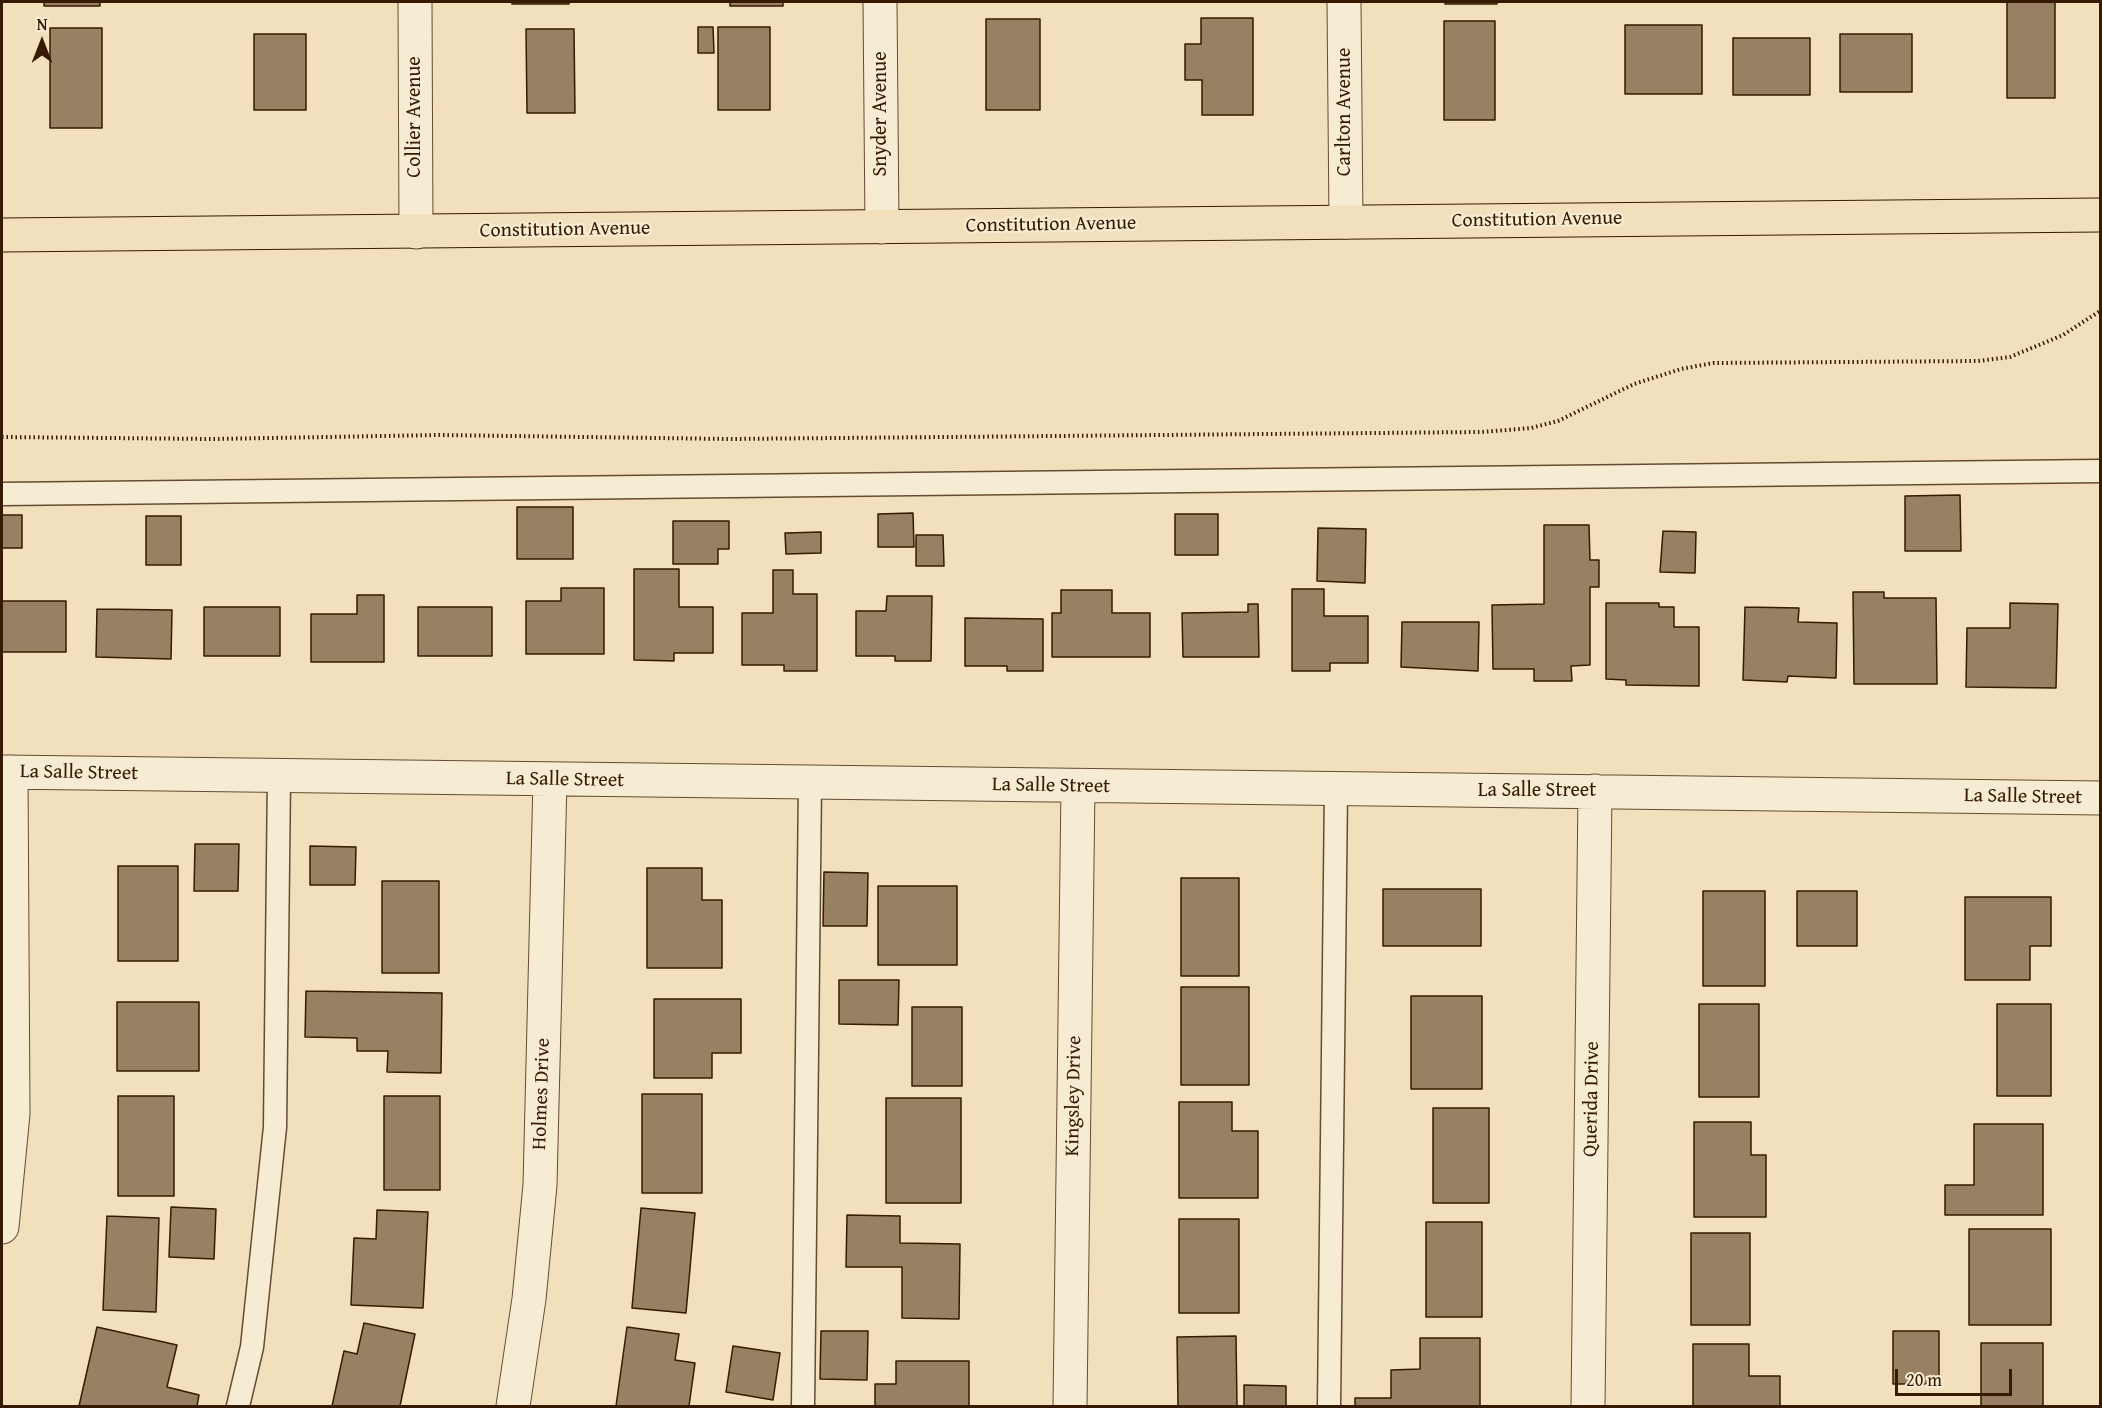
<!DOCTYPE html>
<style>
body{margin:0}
#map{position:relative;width:2102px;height:1408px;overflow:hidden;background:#f1e0bb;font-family:"Gentium Book Plus",serif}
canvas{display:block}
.frame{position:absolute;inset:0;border:3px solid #361a01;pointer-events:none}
.north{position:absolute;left:12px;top:12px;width:60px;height:60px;-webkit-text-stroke:4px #f6ebd3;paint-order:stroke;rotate:0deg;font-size:16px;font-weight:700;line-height:24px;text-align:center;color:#361a01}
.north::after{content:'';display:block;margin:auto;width:21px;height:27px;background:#361a01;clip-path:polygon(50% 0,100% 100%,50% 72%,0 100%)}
.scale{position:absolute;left:1895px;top:1369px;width:117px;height:27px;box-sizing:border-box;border:3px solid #361a01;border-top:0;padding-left:8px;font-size:18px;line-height:21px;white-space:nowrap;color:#361a01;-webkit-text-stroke:4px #f6ebd3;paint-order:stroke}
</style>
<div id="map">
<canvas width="2102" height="1408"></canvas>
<div class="frame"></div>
<div class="north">N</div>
<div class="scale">20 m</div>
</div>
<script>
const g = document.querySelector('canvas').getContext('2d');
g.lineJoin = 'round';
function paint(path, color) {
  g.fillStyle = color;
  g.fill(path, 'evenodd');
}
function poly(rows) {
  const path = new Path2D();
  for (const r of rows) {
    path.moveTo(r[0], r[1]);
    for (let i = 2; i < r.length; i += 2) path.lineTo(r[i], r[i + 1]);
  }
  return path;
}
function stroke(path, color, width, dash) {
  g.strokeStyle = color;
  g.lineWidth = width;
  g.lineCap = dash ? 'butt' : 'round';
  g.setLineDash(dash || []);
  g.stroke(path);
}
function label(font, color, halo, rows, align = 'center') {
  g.font = font + ' "Gentium Book Plus",serif';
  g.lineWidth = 4.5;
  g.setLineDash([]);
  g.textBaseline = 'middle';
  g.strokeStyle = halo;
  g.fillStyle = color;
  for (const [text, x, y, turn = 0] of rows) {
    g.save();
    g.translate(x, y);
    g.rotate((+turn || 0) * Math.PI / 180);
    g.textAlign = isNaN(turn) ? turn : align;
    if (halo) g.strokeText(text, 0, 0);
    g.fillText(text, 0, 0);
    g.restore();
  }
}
const building = poly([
 [44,2,100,2,100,6,44,6,44,2],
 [512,2,569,2,569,4,512,4,512,2],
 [730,2,783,2,783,6,730,6,730,2],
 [1445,2,1497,2,1497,4,1445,4,1445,2],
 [2007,2,2055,2,2055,98,2007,98,2007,2],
 [1201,18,1253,18,1253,115,1202,115,1202,80,1185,80,1185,44,1201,44,1201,18],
 [986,19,1040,19,1040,110,986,110,986,19],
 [1444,21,1495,21,1495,120,1444,120,1444,21],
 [1625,25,1702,25,1702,94,1625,94,1625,25],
 [698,27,713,27,714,53,698,53,698,27],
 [718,27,770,27,770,110,718,110,718,27],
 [50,28,102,28,102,128,50,128,50,28],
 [526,29,574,29,575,113,527,113,526,29],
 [254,34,306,34,306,110,254,110,254,34],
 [1840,34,1912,34,1912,92,1840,92,1840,34],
 [1733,38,1810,38,1810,95,1733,95,1733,38],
 [1960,495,1961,551,1905,551,1905,496,1960,495],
 [517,507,573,507,573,559,517,559,517,507],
 [913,513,914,547,878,547,878,514,913,513],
 [1175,514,1218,514,1218,555,1175,555,1175,514],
 [2,515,22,515,22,548,2,548,2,515],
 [146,516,181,516,181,565,146,565,146,516],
 [673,521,729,521,729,549,718,549,718,564,673,564,673,521],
 [1544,525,1589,525,1590,560,1599,560,1599,587,1590,587,1590,665,1571,666,1572,681,1534,681,1534,669,1493,669,1492,605,1544,604,1544,525],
 [1318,528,1366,529,1365,583,1317,581,1318,528],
 [1663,531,1696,532,1695,573,1660,572,1663,531],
 [821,532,821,553,786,554,785,533,821,532],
 [916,535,943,535,944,566,916,566,916,535],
 [634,569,679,569,679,607,713,607,713,653,674,653,674,661,634,660,634,569],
 [773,570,793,570,793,594,817,594,817,671,784,671,784,665,742,665,742,613,773,613,773,570],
 [561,588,604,588,604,654,526,654,526,601,561,601,561,588],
 [1292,589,1324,589,1324,616,1368,616,1368,663,1330,663,1330,671,1292,671,1292,589],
 [1061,590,1112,590,1112,613,1150,613,1150,657,1052,657,1052,613,1061,613,1061,590],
 [1853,592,1884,592,1884,598,1936,598,1937,684,1854,684,1853,592],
 [357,595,384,595,384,662,311,662,311,614,357,614,357,595],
 [887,596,932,596,931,661,895,661,895,656,856,656,856,611,886,611,887,596],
 [2,601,66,601,66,652,2,652,2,601],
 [1606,603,1659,603,1659,607,1674,607,1674,627,1699,627,1699,686,1626,685,1626,680,1606,679,1606,603],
 [2010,603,2058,604,2056,688,1966,687,1967,628,2010,628,2010,603],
 [1248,604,1258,604,1259,657,1183,657,1182,613,1248,612,1248,604],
 [204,607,280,607,280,656,204,656,204,607],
 [418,607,492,607,492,656,418,656,418,607],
 [1745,607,1799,608,1798,622,1837,623,1836,678,1788,676,1787,682,1743,680,1745,607],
 [97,609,172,610,171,659,96,657,97,609],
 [965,618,1043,619,1043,671,1007,671,1007,666,965,666,965,618],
 [1402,622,1479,622,1478,671,1401,667,1402,622],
 [195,844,239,844,238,891,194,891,195,844],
 [310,846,356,847,355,885,310,885,310,846],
 [118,866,178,866,178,961,118,961,118,866],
 [647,868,702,868,702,900,722,900,722,968,647,968,647,868],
 [824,872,868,873,867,926,823,926,824,872],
 [1181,878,1239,878,1239,976,1181,976,1181,878],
 [382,881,439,881,439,973,382,973,382,881],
 [878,886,957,886,957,965,878,965,878,886],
 [1383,889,1481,889,1481,946,1383,946,1383,889],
 [1703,891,1765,891,1765,986,1703,986,1703,891],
 [1797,891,1857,891,1857,946,1797,946,1797,891],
 [1965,897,2051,897,2051,946,2030,946,2030,980,1965,980,1965,897],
 [839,980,899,980,898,1025,839,1024,839,980],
 [1181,987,1249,987,1249,1085,1181,1085,1181,987],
 [306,991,442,993,441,1073,387,1072,388,1051,357,1051,357,1038,305,1037,306,991],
 [1411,996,1482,996,1482,1089,1411,1089,1411,996],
 [654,999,741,999,741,1053,712,1053,712,1078,654,1078,654,999],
 [117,1002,199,1002,199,1071,117,1071,117,1002],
 [1699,1004,1759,1004,1759,1097,1699,1097,1699,1004],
 [1997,1004,2051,1004,2051,1096,1997,1096,1997,1004],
 [912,1007,962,1007,962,1086,912,1086,912,1007],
 [642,1094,702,1094,702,1193,642,1193,642,1094],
 [118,1096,174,1096,174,1196,118,1196,118,1096],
 [384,1096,440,1096,440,1190,384,1190,384,1096],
 [886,1098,961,1098,961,1203,886,1203,886,1098],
 [1179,1102,1232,1102,1232,1131,1258,1131,1258,1198,1179,1198,1179,1102],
 [1433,1108,1489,1108,1489,1203,1433,1203,1433,1108],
 [1694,1122,1751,1122,1751,1155,1766,1155,1766,1217,1694,1217,1694,1122],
 [1974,1124,2043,1124,2043,1215,1945,1215,1945,1185,1974,1185,1974,1124],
 [171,1207,216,1209,214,1259,169,1257,171,1207],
 [641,1208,695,1213,686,1313,632,1308,641,1208],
 [377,1210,428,1212,423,1308,351,1305,354,1238,376,1239,377,1210],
 [847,1215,900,1216,900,1243,960,1244,959,1319,902,1318,902,1267,846,1267,847,1215],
 [107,1216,159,1218,156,1312,103,1310,107,1216],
 [1179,1219,1239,1219,1239,1313,1179,1313,1179,1219],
 [1426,1222,1482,1222,1482,1317,1426,1317,1426,1222],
 [1969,1229,2051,1229,2051,1325,1969,1325,1969,1229],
 [1691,1233,1750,1233,1750,1325,1691,1325,1691,1233],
 [364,1323,415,1334,400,1406,332,1406,344,1351,357,1354,364,1323],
 [97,1327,177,1345,167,1387,199,1395,197,1406,79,1406,97,1327],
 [627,1327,679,1334,675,1360,695,1363,689,1406,616,1406,627,1327],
 [821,1331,868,1331,867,1380,820,1379,821,1331],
 [1893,1331,1939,1331,1939,1384,1893,1384,1893,1331],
 [1236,1336,1237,1406,1178,1406,1177,1337,1236,1336],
 [1420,1338,1480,1338,1480,1406,1355,1406,1355,1398,1391,1398,1391,1370,1420,1369,1420,1338],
 [1981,1343,2043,1343,2043,1406,1981,1406,1981,1343],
 [1693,1344,1749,1344,1749,1376,1780,1376,1780,1406,1693,1406,1693,1344],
 [733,1346,780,1353,773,1400,726,1392,733,1346],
 [896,1361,969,1361,969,1406,875,1406,875,1384,896,1384,896,1361],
 [1244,1385,1286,1386,1286,1406,1244,1406,1244,1385]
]);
const path = poly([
 [2,437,213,439,439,435,731,439,1482,432,1531,428,1558,421,1634,384,1681,369,1713,363,1978,361,2010,357,2063,335,2100,311]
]);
const service = poly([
 [2,494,2100,471],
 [238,1406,252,1347,275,1127,279,776],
 [803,1406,810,783],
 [1329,1406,1336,789]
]);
const minor = poly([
 [415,2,416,232],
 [880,2,882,227],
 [1344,2,1346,222],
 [2,772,2100,798],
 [2,1227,13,1114,11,772],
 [513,1406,529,1299,540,1185,550,780],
 [1070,1406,1078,786],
 [1588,1406,1595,791]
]);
const primary = poly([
 [2,235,2100,215]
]);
const streetNames = [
 ["Carlton Avenue",1345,112,-90],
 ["Snyder Avenue",881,114,-90],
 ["Collier Avenue",415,117,-90],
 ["Constitution Avenue",1537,220,-1],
 ["Constitution Avenue",1051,225,-1],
 ["Constitution Avenue",565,230,-1],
 ["La Salle Street",79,773,1],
 ["La Salle Street",565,780,1],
 ["La Salle Street",1051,786,1],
 ["La Salle Street",1537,791],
 ["La Salle Street",2023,797,1],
 ["Holmes Drive",542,1094,-88],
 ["Kingsley Drive",1074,1096,-89],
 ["Querida Drive",1592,1099,-89]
];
paint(building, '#978162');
stroke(building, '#361a01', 1.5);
stroke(service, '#654c30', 25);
stroke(minor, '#654c30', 35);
stroke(primary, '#361a01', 35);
stroke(path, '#361a01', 4, [1.5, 3]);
stroke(service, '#f6ebd3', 22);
stroke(minor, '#f6ebd3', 33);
stroke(primary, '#f1e0bb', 33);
label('20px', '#361a01', '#f6ebd3', streetNames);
</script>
